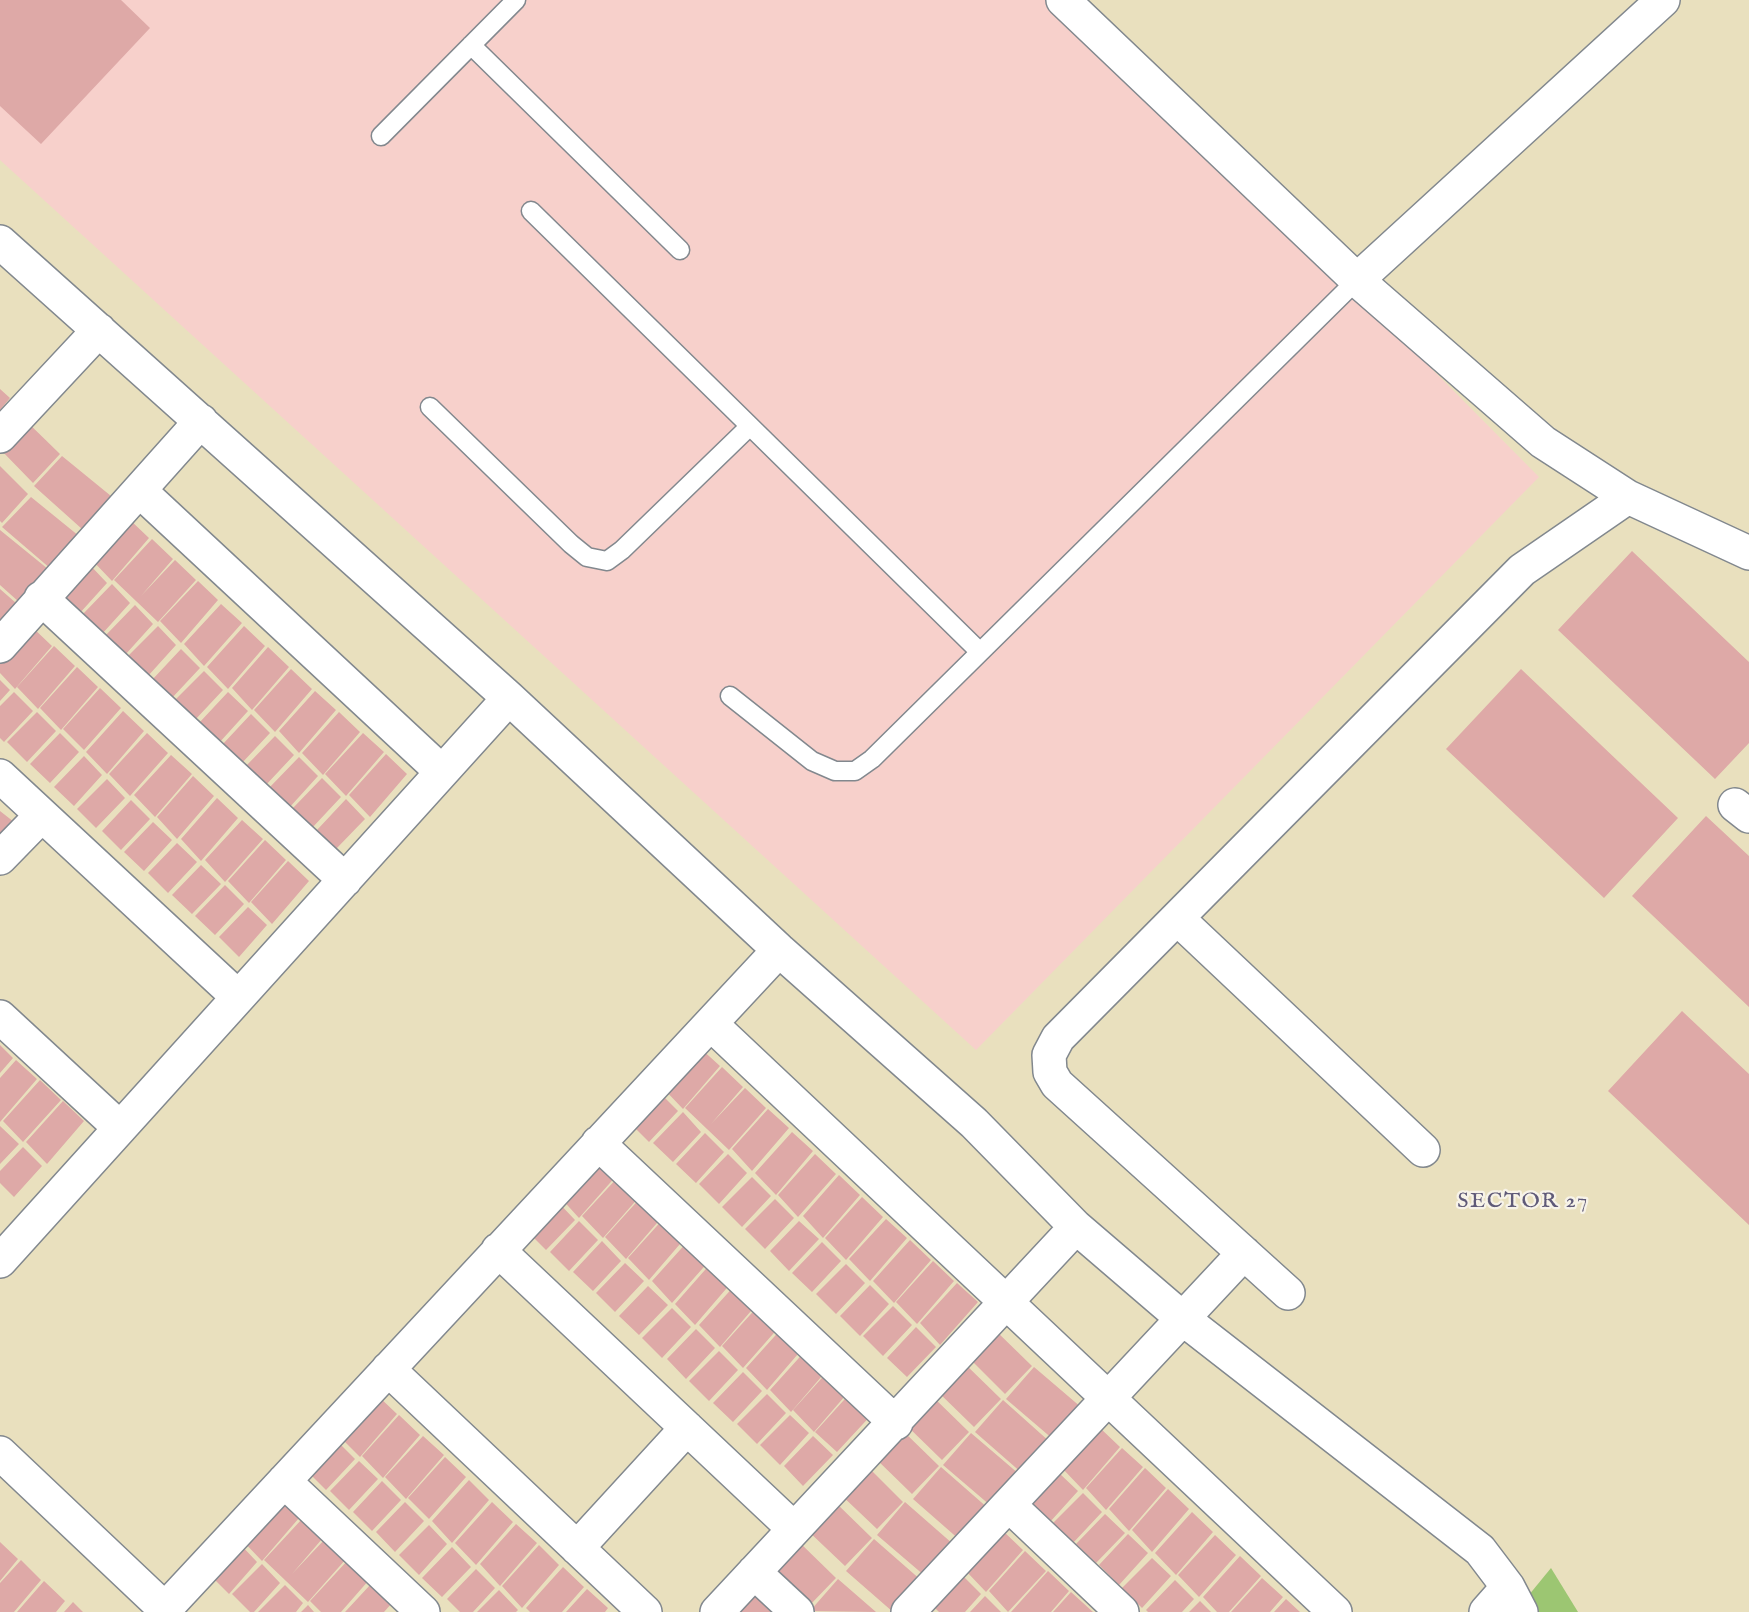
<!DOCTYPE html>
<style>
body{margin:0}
canvas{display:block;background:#e9e0be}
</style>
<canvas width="1749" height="1612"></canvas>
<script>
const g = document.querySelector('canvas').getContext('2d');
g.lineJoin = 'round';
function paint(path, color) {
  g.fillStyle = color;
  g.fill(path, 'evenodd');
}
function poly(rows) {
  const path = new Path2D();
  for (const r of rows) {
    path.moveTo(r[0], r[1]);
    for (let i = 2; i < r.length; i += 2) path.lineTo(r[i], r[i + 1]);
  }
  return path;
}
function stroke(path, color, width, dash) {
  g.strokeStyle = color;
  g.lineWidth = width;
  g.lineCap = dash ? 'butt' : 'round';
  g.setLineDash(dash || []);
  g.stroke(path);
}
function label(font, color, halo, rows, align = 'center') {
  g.font = font + ' "IM FELL English",serif';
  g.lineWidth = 4.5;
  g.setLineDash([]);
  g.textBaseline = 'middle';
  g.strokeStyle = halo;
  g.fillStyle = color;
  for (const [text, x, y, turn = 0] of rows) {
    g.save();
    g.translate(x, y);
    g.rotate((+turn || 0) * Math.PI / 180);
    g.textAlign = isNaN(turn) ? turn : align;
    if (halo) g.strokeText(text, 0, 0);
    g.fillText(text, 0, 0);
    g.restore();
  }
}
const built = poly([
 [0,0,1066,0,1539,477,976,1050,0,160]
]);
const green = poly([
 [1551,1568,1578,1612,1515,1612]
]);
const building = poly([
 [0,0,121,0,150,28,41,144,0,106],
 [0,389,10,398,0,410],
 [21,416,60,454,33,483,0,449],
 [62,456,111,496,82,529,34,486],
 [0,466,28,494,2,523,0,521],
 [31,497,79,536,51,569,2,527],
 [129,519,149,538,112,581,91,559],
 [0,530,48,569,19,602,0,585],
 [152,539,173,559,141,596,175,560,196,580,158,622,114,580],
 [1632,551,1749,662,1749,743,1715,779,1558,630],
 [89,564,107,583,79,614,59,594],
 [198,581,218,600,181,643,160,621],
 [112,584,130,603,102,634,82,615],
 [0,589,16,603,0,621],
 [221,604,242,623,204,666,184,644],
 [135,605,153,624,125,655,105,636],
 [31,626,52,646,15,689,0,673,0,660],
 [158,626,176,645,148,676,128,656],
 [244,626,265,646,228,689,207,667],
 [54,646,75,666,38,709,17,687],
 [268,647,289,667,252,710,232,688],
 [181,649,200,668,171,699,152,680],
 [77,667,98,687,61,730,40,708],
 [291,669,312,689,275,732,254,710],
 [1521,669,1678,818,1604,898,1446,749],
 [204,671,223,690,194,721,174,701],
 [0,680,10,690,0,701],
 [100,688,121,708,84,750,63,729],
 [315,691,336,710,299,753,279,731],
 [14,692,33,711,4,742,0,738,0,706],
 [228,692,248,711,219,743,199,723],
 [123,711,144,731,107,774,86,752],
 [37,712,56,731,27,762,7,742],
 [339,712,360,732,323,775,302,753],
 [251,714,270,733,241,764,222,745],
 [60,733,79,752,50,783,30,764],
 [147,733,168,753,130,796,109,774],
 [363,733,384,752,346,796,325,774],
 [275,736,294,755,265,786,246,766],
 [386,754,407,774,370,817,349,795],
 [171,755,192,774,155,817,134,795],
 [84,756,102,775,74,806,54,787],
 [299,757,318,776,289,808,269,788],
 [193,776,214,796,177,839,157,817],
 [322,778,341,797,312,828,293,808],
 [107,779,125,798,96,828,77,809],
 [217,798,238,818,201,861,181,839],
 [346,799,365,819,336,849,317,830],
 [131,800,150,819,121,850,102,831],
 [0,811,14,822,0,838],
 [1706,816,1749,856,1749,1007,1632,896],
 [242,820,263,839,225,882,205,860],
 [153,822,172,840,144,871,124,852],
 [265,840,286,860,249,903,228,881],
 [177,843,197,862,168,893,148,873],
 [288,861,309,881,272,924,251,902],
 [201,865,221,884,192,914,172,895],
 [225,885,244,904,215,935,195,916],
 [248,907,267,925,239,957,219,937],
 [1682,1011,1749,1074,1749,1225,1608,1091],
 [0,1045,13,1058,0,1073],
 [699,1047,720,1066,683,1109,662,1087],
 [16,1060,37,1079,0,1122,0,1078],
 [722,1067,743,1087,711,1124,745,1088,766,1108,729,1150,685,1108],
 [40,1080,61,1100,23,1142,3,1121],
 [659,1092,678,1111,649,1142,630,1123],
 [63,1101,84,1121,47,1164,26,1142],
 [768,1109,789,1128,752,1171,732,1149],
 [683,1112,701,1132,673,1162,653,1143],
 [0,1126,19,1144,0,1164],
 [792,1132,813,1151,776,1195,755,1173],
 [705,1133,724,1152,696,1183,676,1164],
 [23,1147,42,1166,14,1197,0,1183,0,1171],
 [728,1154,747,1173,719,1204,699,1184],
 [815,1154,836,1174,798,1217,778,1195],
 [596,1155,617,1175,579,1218,559,1196],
 [839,1175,860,1195,823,1238,803,1216],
 [619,1176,640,1196,603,1238,582,1216],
 [752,1177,771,1196,742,1227,722,1207],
 [642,1196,663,1216,626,1259,605,1237],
 [862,1197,883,1217,846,1260,825,1238],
 [775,1199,794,1218,765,1249,745,1229],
 [556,1200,575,1220,546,1250,527,1231],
 [665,1217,686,1237,649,1280,628,1258],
 [886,1219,907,1238,870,1281,849,1259],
 [579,1221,598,1240,569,1271,550,1252],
 [799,1221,819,1239,789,1271,770,1251],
 [689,1240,710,1260,672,1303,652,1281],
 [910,1240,931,1260,894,1303,873,1281],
 [602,1241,621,1261,593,1291,573,1272],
 [822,1242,841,1261,812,1292,792,1273],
 [933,1261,954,1281,917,1324,896,1302],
 [712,1262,732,1282,695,1325,675,1304],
 [625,1263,644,1281,615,1312,596,1293],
 [846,1264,865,1283,836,1314,816,1294],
 [957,1283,978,1302,940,1345,920,1323],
 [736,1284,757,1304,720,1347,699,1325],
 [870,1285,889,1304,860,1336,840,1316],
 [648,1286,668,1305,639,1335,619,1316],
 [759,1305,780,1326,743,1368,722,1346],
 [893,1306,912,1325,883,1356,863,1336],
 [672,1308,691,1327,662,1358,642,1338],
 [783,1327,804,1347,767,1390,746,1368],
 [916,1327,936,1347,907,1377,887,1358],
 [993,1328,1032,1366,1005,1394,967,1356],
 [696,1329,715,1348,686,1379,667,1359],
 [807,1349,828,1369,791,1412,770,1390],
 [719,1351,738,1370,709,1401,689,1381],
 [962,1361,1001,1399,974,1427,935,1389],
 [1034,1367,1082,1408,1054,1440,1006,1399],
 [830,1369,851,1389,814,1432,793,1410],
 [743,1372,762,1391,733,1422,713,1403],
 [853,1390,875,1411,837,1452,815,1432],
 [376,1394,397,1414,360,1457,339,1436],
 [767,1394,786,1413,757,1444,737,1424],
 [930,1394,969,1432,942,1460,903,1422],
 [1003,1400,1050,1442,1023,1474,975,1432],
 [399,1415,420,1435,383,1478,362,1456],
 [790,1415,809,1433,780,1465,760,1445],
 [1099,1427,1120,1447,1083,1490,1062,1468],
 [900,1428,939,1466,912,1494,873,1456],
 [971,1433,1019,1474,991,1506,943,1465],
 [423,1436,444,1455,406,1499,385,1477],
 [813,1436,833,1455,803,1486,784,1466],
 [336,1440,355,1459,326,1490,306,1470],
 [1122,1448,1143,1467,1106,1510,1086,1488],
 [445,1457,466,1477,429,1519,408,1498],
 [359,1461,378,1479,349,1510,330,1491],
 [865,1464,903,1502,877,1529,838,1492],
 [941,1467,989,1509,961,1541,913,1499],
 [1145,1468,1166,1488,1129,1531,1109,1509],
 [1059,1473,1078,1491,1050,1522,1030,1503],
 [469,1480,489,1500,452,1543,432,1521],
 [382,1481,401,1500,372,1531,353,1512],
 [1168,1489,1189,1509,1152,1552,1132,1530],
 [1083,1493,1102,1512,1073,1543,1053,1523],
 [279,1498,299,1518,262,1561,241,1539],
 [833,1500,872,1538,845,1566,806,1529],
 [405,1502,424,1521,395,1552,376,1532],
 [492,1502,513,1522,476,1565,455,1543],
 [905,1502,953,1544,925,1576,877,1535],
 [1192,1512,1213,1532,1176,1575,1155,1553],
 [1105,1514,1125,1533,1096,1563,1076,1544],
 [302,1519,322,1539,292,1574,325,1539,346,1559,308,1602,264,1560],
 [516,1524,537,1543,500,1586,480,1564],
 [429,1525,447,1544,419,1575,399,1555],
 [1002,1530,1023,1550,986,1592,966,1571],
 [1128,1534,1148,1553,1119,1585,1099,1565],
 [1215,1535,1236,1555,1199,1597,1178,1575],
 [874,1539,922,1581,893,1612,846,1571],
 [797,1540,836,1578,809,1606,771,1568],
 [0,1542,18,1559,0,1581],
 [239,1543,257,1562,229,1594,209,1574],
 [539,1545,559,1565,522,1608,502,1586],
 [452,1547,471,1567,442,1597,422,1578],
 [1025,1551,1046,1571,1008,1612,989,1591],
 [1240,1556,1261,1576,1229,1612,1217,1612,1203,1597],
 [1152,1558,1171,1576,1142,1608,1122,1588],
 [21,1560,41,1580,14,1612,0,1612,0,1583],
 [348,1560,369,1580,341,1612,321,1612,310,1601],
 [262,1564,280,1583,254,1612,250,1612,232,1594],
 [563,1567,584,1587,562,1612,530,1612,526,1608],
 [476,1569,495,1588,473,1612,460,1612,447,1599],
 [1048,1571,1069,1591,1051,1612,1011,1612],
 [962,1575,981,1594,965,1612,939,1612,933,1606],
 [1262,1578,1283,1597,1270,1612,1231,1612],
 [838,1579,876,1612,810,1611],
 [1175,1580,1194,1599,1182,1612,1148,1612,1146,1610],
 [44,1581,65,1601,56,1612,17,1612],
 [371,1584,392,1603,384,1612,345,1612],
 [285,1585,303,1603,296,1612,258,1612],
 [755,1585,782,1612,729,1612],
 [587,1589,608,1608,605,1612,566,1612],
 [499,1590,518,1610,516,1612,477,1612],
 [1071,1592,1093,1612,1053,1612],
 [985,1596,1001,1612,970,1612],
 [1286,1599,1300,1612,1274,1612],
 [1200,1601,1211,1612,1189,1612],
 [73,1602,83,1612,64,1612],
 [308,1605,314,1612,301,1612]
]);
const lane = poly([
 [471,45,680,250],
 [381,136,516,0],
 [531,211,750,426],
 [430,407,571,544,587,557,607,561,622,550,750,426,980,652],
 [730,696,812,761,835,771,855,771,872,759,1357,280]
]);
const street = poly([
 [1063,0,1357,280,1543,442,1628,497,1749,553],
 [0,242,509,698,779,950,974,1123,1076,1227,1182,1318,1480,1550,1508,1587,1521,1612],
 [1357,280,1663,0],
 [0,436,99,330],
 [140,491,442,772],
 [41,598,345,880],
 [0,646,201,421],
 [0,776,238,997],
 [1735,805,1749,816],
 [0,858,42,815],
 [1177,918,1423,1150],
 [0,1017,120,1128],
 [711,1024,1335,1612],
 [598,1143,896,1423],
 [498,1250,793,1528],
 [0,1261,509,698],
 [1288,1293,1057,1084,1050,1072,1049,1055,1058,1038,1522,570,1628,497],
 [388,1369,645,1612],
 [0,1453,168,1612],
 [284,1481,423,1612],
 [1009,1505,1122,1612],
 [577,1548,687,1428],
 [754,1572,797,1612],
 [165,1609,779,950],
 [717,1612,1076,1227],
 [908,1612,1244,1253],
 [1486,1612,1508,1587]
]);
const neighbourhoodNames = [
 ["SECTOR 27",1523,1202]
];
paint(built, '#f7d0cb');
paint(green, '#9cc672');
paint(building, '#dea9a7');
stroke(lane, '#82888e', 21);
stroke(street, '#82888e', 36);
stroke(lane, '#fff', 18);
stroke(street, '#fff', 33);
g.letterSpacing = '1.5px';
label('22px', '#5f5a78', '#f7f3e8', neighbourhoodNames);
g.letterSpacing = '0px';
</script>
